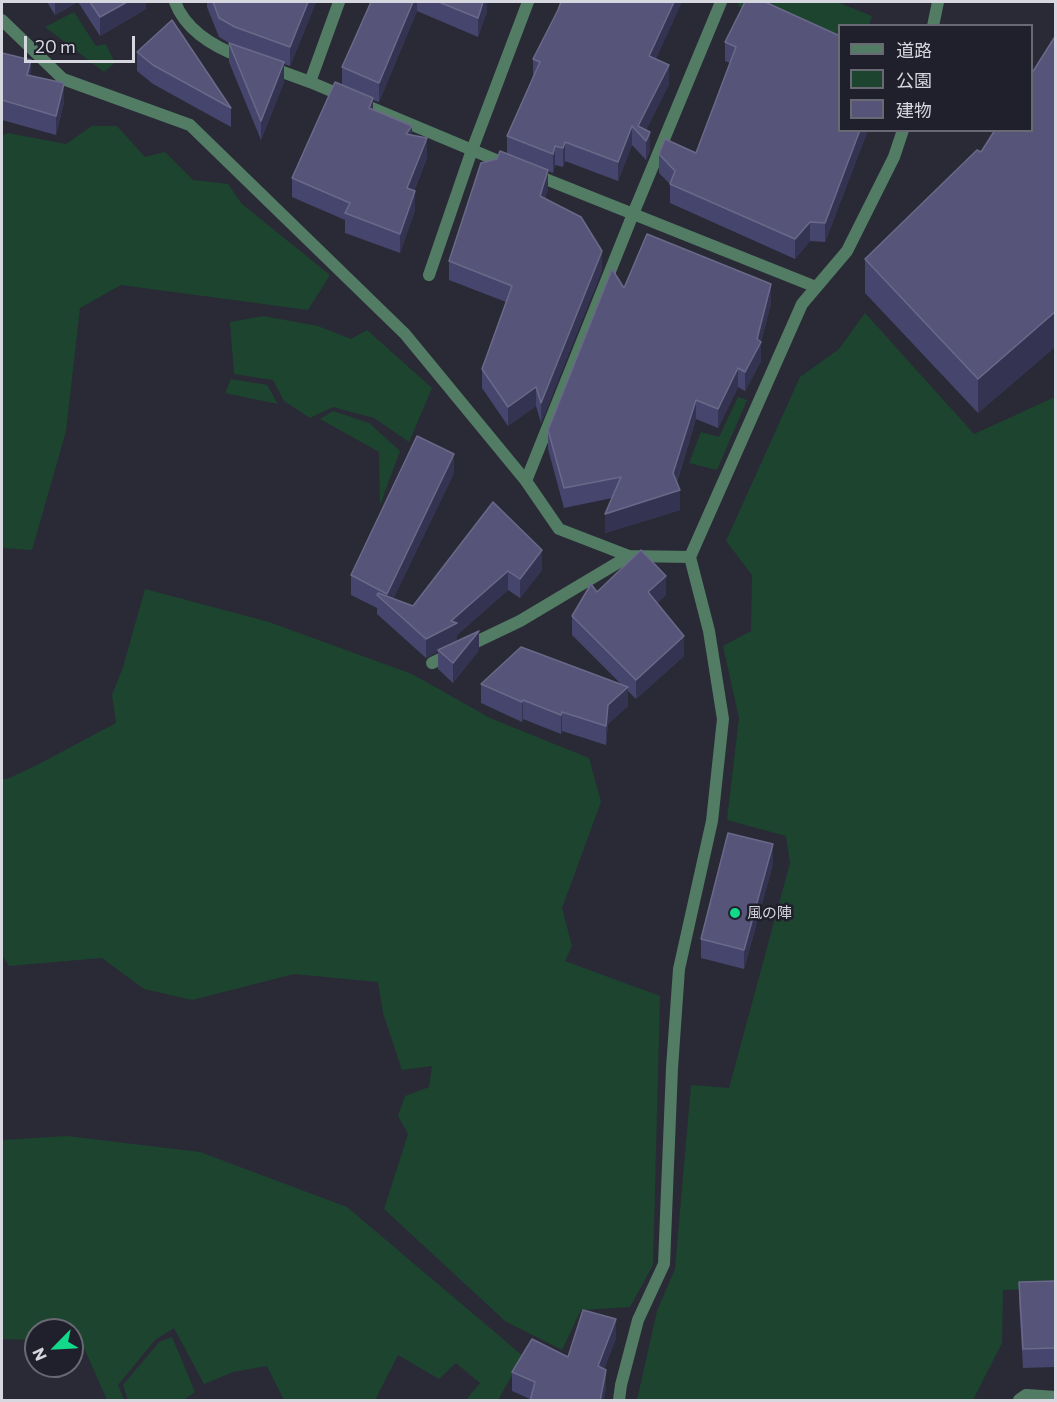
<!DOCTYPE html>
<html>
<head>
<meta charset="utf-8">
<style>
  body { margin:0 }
  #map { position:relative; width:1057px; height:1402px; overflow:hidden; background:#292a36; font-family:Commissioner,"Noto Sans JP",sans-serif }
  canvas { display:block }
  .frame { position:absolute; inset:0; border:3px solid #d7d7df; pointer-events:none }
  .legend { position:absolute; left:838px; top:24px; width:195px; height:108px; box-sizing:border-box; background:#20202c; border:2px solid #696974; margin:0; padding:8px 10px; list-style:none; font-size:18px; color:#d7d7df }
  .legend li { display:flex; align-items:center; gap:12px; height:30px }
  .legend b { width:30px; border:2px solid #696974 }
  .north { position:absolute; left:24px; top:1318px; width:60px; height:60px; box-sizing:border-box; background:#20202c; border:2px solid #696974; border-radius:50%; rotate:246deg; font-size:16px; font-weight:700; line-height:24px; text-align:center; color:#d7d7df }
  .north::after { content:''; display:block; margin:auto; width:21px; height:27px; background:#13d98a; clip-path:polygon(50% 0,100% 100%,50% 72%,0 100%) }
  .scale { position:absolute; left:24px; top:36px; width:111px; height:27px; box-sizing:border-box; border:3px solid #d7d7df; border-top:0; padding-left:8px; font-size:18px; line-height:21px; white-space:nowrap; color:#d7d7df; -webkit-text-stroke:4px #20202c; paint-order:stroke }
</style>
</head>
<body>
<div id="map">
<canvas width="1057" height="1402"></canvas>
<div class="frame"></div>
<ul class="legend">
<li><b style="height:8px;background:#537c64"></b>道路</li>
<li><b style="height:16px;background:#1d442f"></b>公園</li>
<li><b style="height:16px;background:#565579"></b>建物</li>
</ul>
<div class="north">N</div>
<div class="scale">20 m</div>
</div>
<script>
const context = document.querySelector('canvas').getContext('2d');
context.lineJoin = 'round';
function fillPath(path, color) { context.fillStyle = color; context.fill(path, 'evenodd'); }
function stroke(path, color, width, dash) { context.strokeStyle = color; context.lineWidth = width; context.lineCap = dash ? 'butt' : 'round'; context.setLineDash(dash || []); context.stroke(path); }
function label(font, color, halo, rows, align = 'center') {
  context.font = font + ' Commissioner,"Noto Sans JP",sans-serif'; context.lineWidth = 5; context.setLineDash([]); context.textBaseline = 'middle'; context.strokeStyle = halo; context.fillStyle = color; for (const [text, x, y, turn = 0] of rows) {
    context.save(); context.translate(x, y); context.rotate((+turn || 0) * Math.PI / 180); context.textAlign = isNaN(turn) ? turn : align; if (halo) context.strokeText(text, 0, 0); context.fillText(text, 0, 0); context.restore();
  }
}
fillPath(new Path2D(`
  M 739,2 L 837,2 L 872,16 L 869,25 L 840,26 L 839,42 L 738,6 Z
  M 74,12 L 96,46 L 106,44 L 115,63 L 104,72 L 45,27 Z
  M 92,126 L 117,126 L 145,157 L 165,152 L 193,180 L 228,184 L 242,204 L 330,275 L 308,310 L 121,285 L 80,308 L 66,431 L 32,550 L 2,548 L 2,136 L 8,133 L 66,144 Z
  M 865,313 L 974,434 L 1055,397 L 1055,1288 L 1003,1290 L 1002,1343 L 973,1400 L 637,1400 L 657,1311 L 675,1269 L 691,1085 L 729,1088 L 790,863 L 786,836 L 727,820 L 739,718 L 723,646 L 751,631 L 752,575 L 726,541 L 800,377 L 839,349 Z
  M 263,316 L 318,326 L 351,339 L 367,330 L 432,388 L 409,442 L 374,418 L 333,407 L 310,418 L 284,401 L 273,380 L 234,374 L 230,322 Z
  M 231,379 L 267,385 L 278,404 L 225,393 Z
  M 738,397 L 747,400 L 717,470 L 689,463 L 701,432 L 719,437 Z
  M 333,411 L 369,423 L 400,451 L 380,505 L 379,452 L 320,419 Z
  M 145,589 L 269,622 L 412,674 L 490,718 L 589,758 L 601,802 L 562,908 L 572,946 L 565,961 L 660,996 L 653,1265 L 630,1307 L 581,1310 L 562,1350 L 505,1321 L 384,1209 L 408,1134 L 398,1116 L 405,1096 L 429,1087 L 432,1066 L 402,1070 L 383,1013 L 378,982 L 294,974 L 192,1000 L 144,989 L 102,958 L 9,966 L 2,955 L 2,779 L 7,779 L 39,764 L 116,723 L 112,695 L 123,667 Z
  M 67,1136 L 200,1152 L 347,1207 L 523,1356 L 498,1400 L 466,1400 L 480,1383 L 456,1363 L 439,1379 L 398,1355 L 375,1400 L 284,1400 L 267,1366 L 233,1372 L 204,1384 L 174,1328 L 155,1340 L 118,1385 L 124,1400 L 107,1400 L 81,1341 L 72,1340 L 72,1330 L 36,1330 L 36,1340 L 2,1339 L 2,1140 Z
  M 172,1337 L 195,1392 L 184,1400 L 128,1400 L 123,1385 L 159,1342 Z`), '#1d442f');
stroke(new Path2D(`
  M 432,663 L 520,621 L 629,556`), '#537c64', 12);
stroke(new Path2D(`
  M 175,2 C 186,31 216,48 244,58
  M 2,20 L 63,79 L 190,125 L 405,334 L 526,481 L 559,529 L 629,556 L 690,557 L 709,631 L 723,719 L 712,821 L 679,969 L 672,1068 L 664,1264 L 638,1320 L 621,1385 L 619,1400
  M 933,26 L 938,2
  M 269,67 L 310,82 L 508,165
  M 310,82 L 339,2
  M 533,174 L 816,287
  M 429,275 L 472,150 L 528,2
  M 526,481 L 633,214 L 721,2
  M 690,557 L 802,304 L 847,251 L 894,157 L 903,130
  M 1019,1400 L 1026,1395 L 1056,1397`), '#537c64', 12);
fillPath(new Path2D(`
  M 47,2 L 146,2 L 146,9 L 100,36 L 78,2 L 55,15 Z
  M 207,2 L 316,2 L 290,66 L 284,64 L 284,82 L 261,140 L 229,62 L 229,43 L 219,37 L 207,7 Z
  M 371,2 L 487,2 L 487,11 L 478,37 L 417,11 L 379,102 L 373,100 L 373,110 L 412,135 L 427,158 L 414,191 L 415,210 L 400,253 L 345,233 L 345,220 L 292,197 L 292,178 L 342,85 L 342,67 Z
  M 745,2 L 840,130 L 868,130 L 825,242 L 810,241 L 795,259 L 670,203 L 670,184 L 659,173 L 659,154 L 696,153 L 730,63 L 725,61 L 725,42 Z
  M 1056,35 L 1056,346 L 978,413 L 865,293 L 865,259 L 981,152 Z
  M 137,52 L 231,108 L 231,127 L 153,84 L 137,71 Z
  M 2,53 L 64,102 L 56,135 L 2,120 Z
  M 533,59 L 656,59 L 669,84 L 646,130 L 650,151 L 646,160 L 632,145 L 618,181 L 565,161 L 563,167 L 555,165 L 553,173 L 548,171 L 548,189 L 545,198 L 602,270 L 541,423 L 536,406 L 508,426 L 482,388 L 482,369 L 506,302 L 449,280 L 449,261 L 497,159 L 507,154 L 507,136 L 533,77 Z
  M 624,288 L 771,303 L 761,342 L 761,361 L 745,391 L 738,387 L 718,428 L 696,419 L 677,482 L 680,510 L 605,533 L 612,498 L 564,508 L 548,449 L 548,430 Z
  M 454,473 L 393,599 L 413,606 L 493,502 L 542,570 L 520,598 L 508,590 L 457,635 L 457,641 L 479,650 L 453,683 L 438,669 L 438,651 L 426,658 L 377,614 L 377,608 L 351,595 L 351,575 Z
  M 597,592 L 666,595 L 657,603 L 684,656 L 636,699 L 628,691 L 628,706 L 608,724 L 606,745 L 562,731 L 561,734 L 523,719 L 522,722 L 481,703 L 481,684 L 622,685 L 572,635 L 572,616 Z
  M 773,864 L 744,969 L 701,958 L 701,939 Z
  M 1056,1281 L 1056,1367 L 1023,1368 L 1019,1301 L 1019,1282 Z
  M 616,1338 L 604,1369 L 606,1389 L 530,1399 L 512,1391 L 512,1372 L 568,1357 Z`), '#46456d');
fillPath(new Path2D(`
  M 55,2 L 78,2 L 55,15 Z
  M 127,2 L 146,2 L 146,9 L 100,36 L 100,17 Z
  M 308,2 L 316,2 L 290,66 L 290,47 Z
  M 413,2 L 417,2 L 417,11 L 379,102 L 379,83 Z
  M 483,2 L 487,2 L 487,11 L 478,37 L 478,18 Z
  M 674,2 L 682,2 L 649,75 L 649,56 Z
  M 31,60 L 31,79 L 27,75 Z
  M 284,62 L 284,82 L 261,140 L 261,121 Z
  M 669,65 L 669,84 L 643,137 L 638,126 Z
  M 64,83 L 64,102 L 56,135 L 56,116 Z
  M 373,98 L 373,117 L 369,108 Z
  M 412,126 L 412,146 L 406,134 Z
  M 632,126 L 632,145 L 618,181 L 618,162 Z
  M 860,130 L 868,130 L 825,242 L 825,223 Z
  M 650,132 L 650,151 L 646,160 L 646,141 Z
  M 427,138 L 427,158 L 407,207 L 407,188 Z
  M 565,142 L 565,161 L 563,167 L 563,148 Z
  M 555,146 L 555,165 L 553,173 L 553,154 Z
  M 548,170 L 548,189 L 540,215 L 540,196 Z
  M 415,191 L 415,210 L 400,253 L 400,234 Z
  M 810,222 L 810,241 L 795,259 L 795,239 Z
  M 602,251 L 602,270 L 541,423 L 541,403 Z
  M 771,284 L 771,303 L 761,342 L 761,361 L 745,391 L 745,372 L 757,339 Z
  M 1056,311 L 1056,346 L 978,413 L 978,379 Z
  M 738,368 L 738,387 L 718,428 L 718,409 Z
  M 536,387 L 536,406 L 508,426 L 508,407 Z
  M 696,400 L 696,419 L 673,493 L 680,490 L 680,510 L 605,533 L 605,514 L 673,473 Z
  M 454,454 L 454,473 L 390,606 L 387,604 L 387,594 Z
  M 542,550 L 542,570 L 520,598 L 520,579 Z
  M 508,571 L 508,590 L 457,635 L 457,642 L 438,650 L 438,651 L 426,658 L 426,639 L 451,621 Z
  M 666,576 L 666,595 L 648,611 L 648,592 Z
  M 479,631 L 479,650 L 453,683 L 453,663 Z
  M 684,636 L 684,656 L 636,699 L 636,680 Z
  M 628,687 L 628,706 L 608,724 L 606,745 L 606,726 L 608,705 Z
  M 523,700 L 523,719 L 522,722 L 522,702 Z
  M 562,712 L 562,731 L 561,734 L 561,715 Z
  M 773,844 L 773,864 L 744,969 L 744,950 Z
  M 616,1319 L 616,1338 L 598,1386 L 598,1366 Z
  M 606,1370 L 606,1389 L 604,1401 L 600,1401 Z`), '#343452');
const building = new Path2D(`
  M 90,2 L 127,2 L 100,17 Z
  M 213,2 L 308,2 L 290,47 L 235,27 L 219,18 Z
  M 371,2 L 413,2 L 379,83 L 342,67 Z
  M 439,2 L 483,2 L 478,18 Z
  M 561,2 L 674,2 L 649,56 L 669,65 L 638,126 L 650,132 L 646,141 L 632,126 L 618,162 L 565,142 L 563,148 L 555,146 L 553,154 L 507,136 L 540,62 L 533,59 L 558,10 Z
  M 745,2 L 765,2 L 840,36 L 840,130 L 860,130 L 825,223 L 810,222 L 795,239 L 670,184 L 675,171 L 659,154 L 665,139 L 696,153 L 736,47 L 725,42 Z
  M 172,20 L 231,108 L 153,65 L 137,52 Z
  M 1056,35 L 1056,311 L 978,379 L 865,259 L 977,150 L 981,152 L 995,130 L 1032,130 L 1032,73 Z
  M 229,43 L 284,62 L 261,121 Z
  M 2,53 L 31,60 L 27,75 L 64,83 L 56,116 L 2,100 Z
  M 335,82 L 373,98 L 369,108 L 412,126 L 406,134 L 427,138 L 407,188 L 415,191 L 400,234 L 345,213 L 350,203 L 292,178 Z
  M 500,151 L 548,170 L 540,196 L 581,217 L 602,251 L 541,403 L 536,387 L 508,407 L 482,369 L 512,286 L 449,261 L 481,163 L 497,159 Z
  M 647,234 L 771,284 L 757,339 L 761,342 L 745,372 L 738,368 L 718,409 L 696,400 L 673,473 L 680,490 L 605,514 L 621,477 L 564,488 L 548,430 L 612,269 L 624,288 Z
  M 417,436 L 454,454 L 387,594 L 351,575 Z
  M 493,502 L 542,550 L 520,579 L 508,571 L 451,621 L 457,623 L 426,639 L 377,595 L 378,593 L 413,606 Z
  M 641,550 L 666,576 L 648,592 L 684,636 L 636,680 L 572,616 L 591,584 L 597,592 Z
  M 479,631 L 453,663 L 438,650 Z
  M 521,647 L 628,687 L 608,705 L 606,726 L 562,712 L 561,715 L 523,700 L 522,702 L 481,684 Z
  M 728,833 L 773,844 L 744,950 L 701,939 Z
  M 1056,1281 L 1056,1348 L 1023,1349 L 1019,1282 Z
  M 583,1310 L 616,1319 L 598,1366 L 606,1370 L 600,1401 L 530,1401 L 535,1382 L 512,1372 L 532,1339 L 568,1357 Z`);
fillPath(building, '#565579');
stroke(building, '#6a6989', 1.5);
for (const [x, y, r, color] of [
  [735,913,6,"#13d98a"]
]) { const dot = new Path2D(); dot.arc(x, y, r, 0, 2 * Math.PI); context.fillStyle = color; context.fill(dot); stroke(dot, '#20202c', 2); }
label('15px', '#d7d7df', '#20202c', [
  ["風の陣",747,913]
], 'left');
</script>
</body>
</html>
